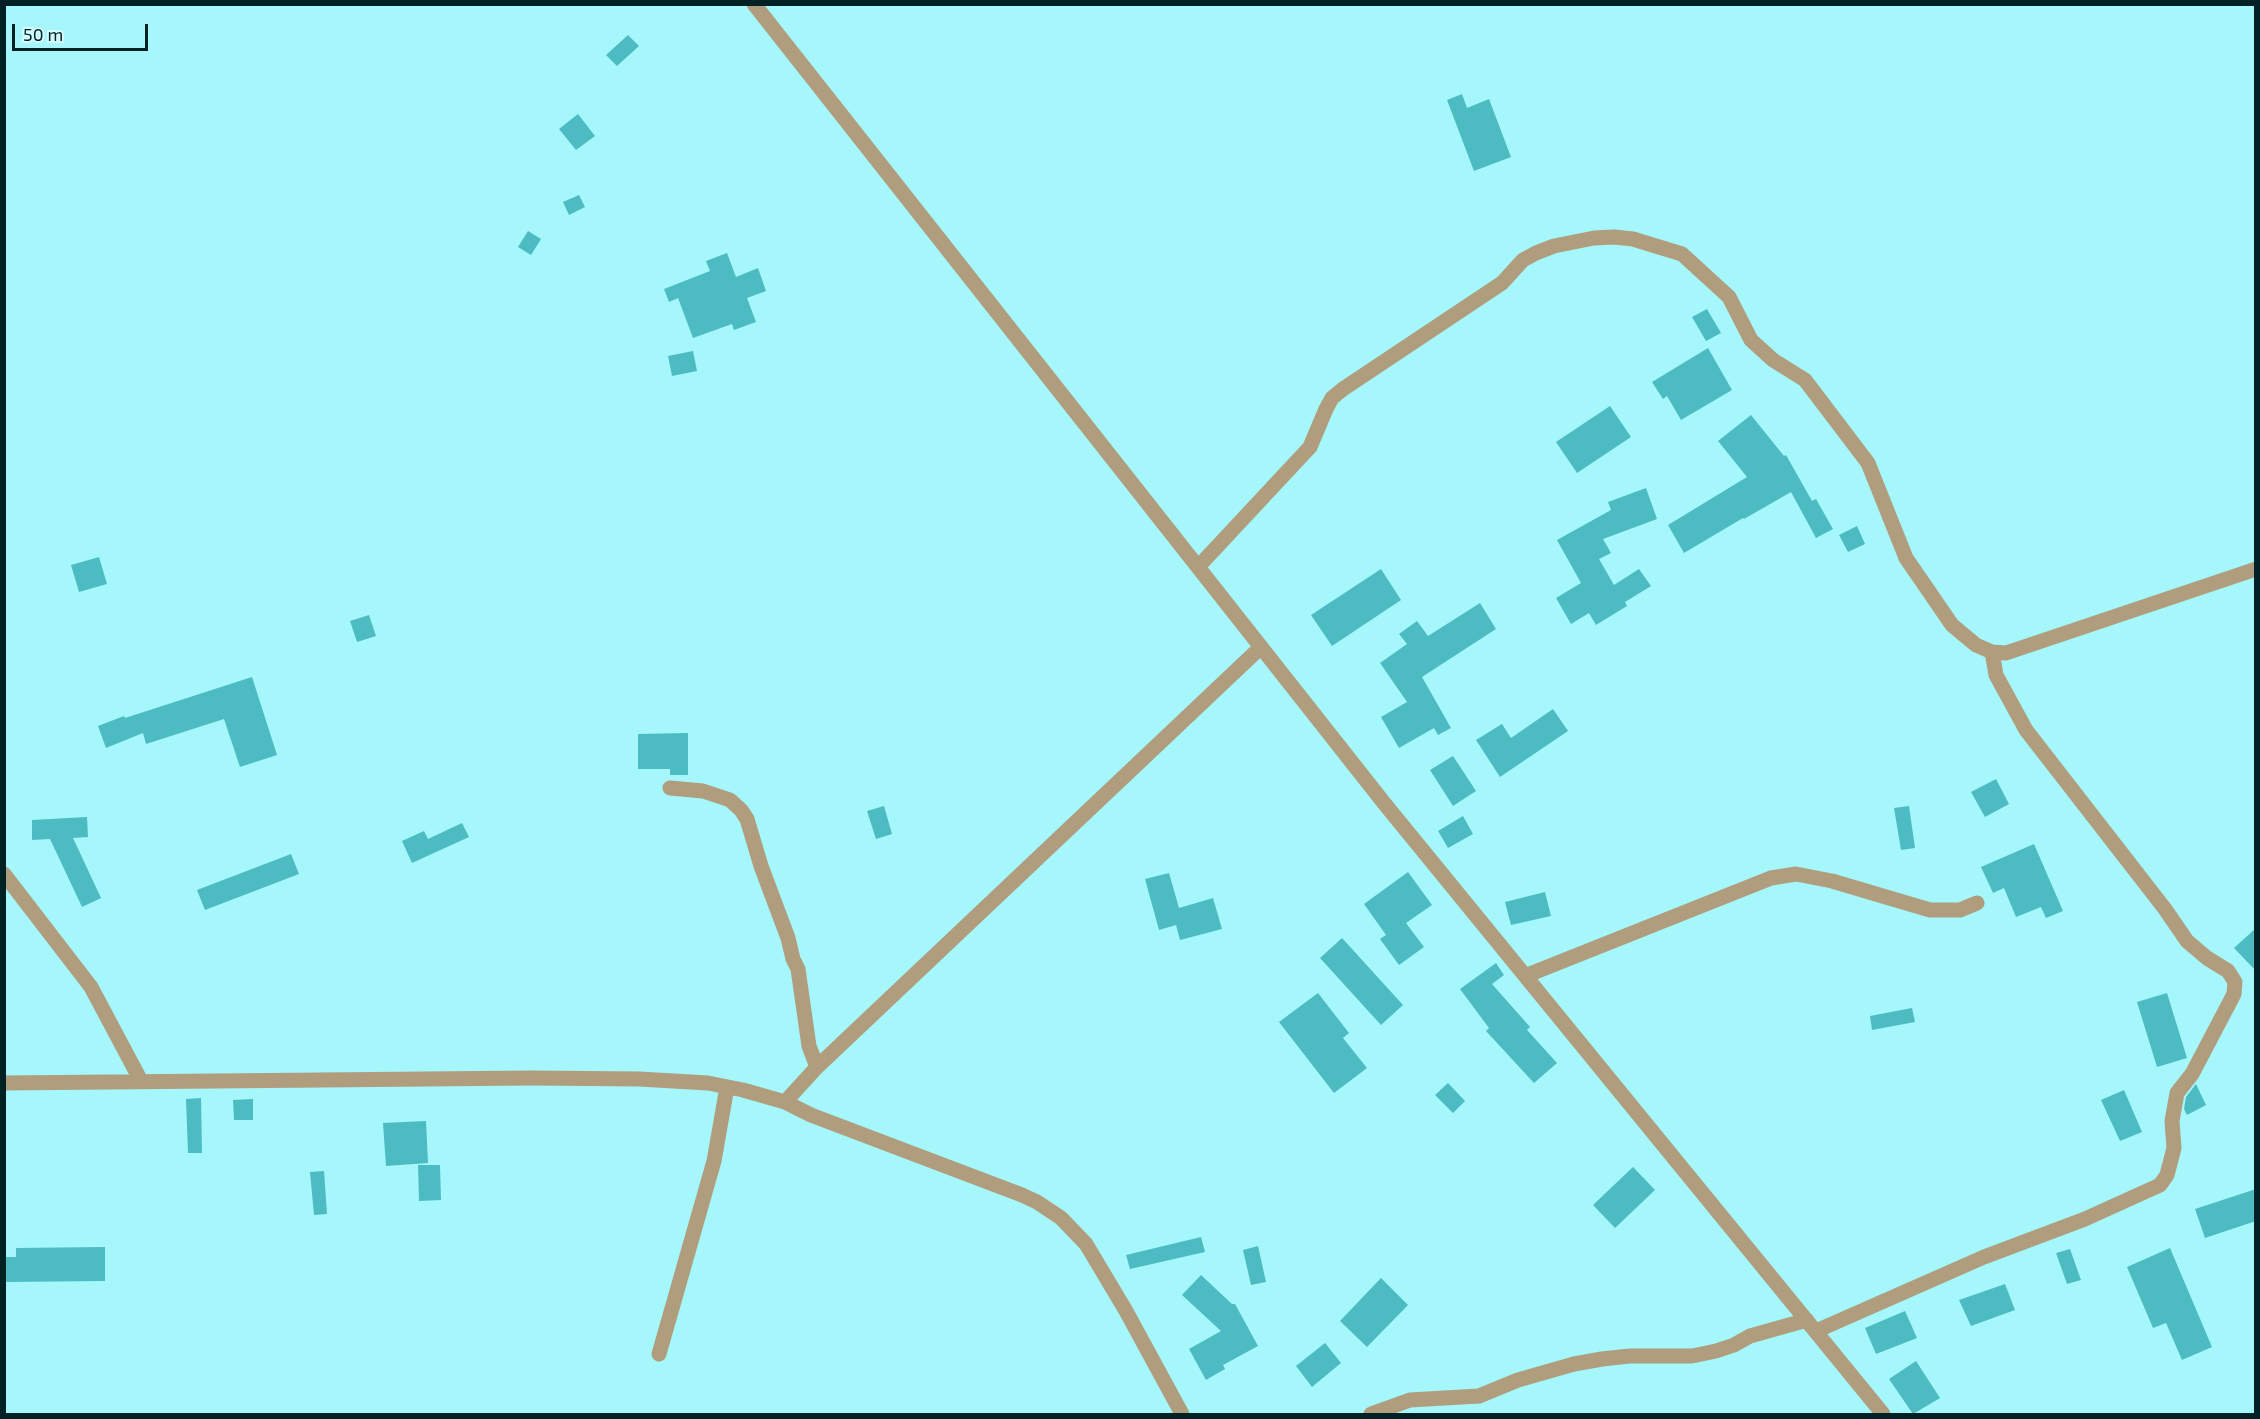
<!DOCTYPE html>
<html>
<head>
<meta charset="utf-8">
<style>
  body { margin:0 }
  #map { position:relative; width:2260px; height:1419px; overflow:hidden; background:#a5f7fc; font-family:"Exo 2",sans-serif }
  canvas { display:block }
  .frame { position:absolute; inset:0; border:6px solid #002224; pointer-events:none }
  .scale { position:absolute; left:12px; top:24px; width:136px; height:27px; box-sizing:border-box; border:3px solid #002224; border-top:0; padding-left:8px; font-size:18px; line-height:21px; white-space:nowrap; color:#002224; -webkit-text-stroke:4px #d5fcfe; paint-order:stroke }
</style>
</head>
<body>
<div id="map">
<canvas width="2260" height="1419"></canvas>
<div class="frame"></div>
<div class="scale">50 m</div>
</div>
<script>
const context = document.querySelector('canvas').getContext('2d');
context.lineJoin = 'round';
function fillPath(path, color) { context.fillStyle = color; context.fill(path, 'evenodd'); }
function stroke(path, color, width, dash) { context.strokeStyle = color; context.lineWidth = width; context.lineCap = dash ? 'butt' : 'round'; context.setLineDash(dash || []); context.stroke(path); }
fillPath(new Path2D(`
  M 628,35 L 639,46 L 617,66 L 606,55 Z
  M 1462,94 L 1467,108 L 1489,99 L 1511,157 L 1474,171 L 1447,100 Z
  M 578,114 L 595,136 L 576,150 L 559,129 Z
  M 579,195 L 585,207 L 569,215 L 563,202 Z
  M 528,231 L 541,239 L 531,255 L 518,247 Z
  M 727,253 L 736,277 L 758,268 L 766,291 L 747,298 L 756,322 L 734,330 L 732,324 L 693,338 L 678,298 L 669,302 L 664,289 L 710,271 L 706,261 Z
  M 1707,309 L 1721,333 L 1706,341 L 1692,317 Z
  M 1708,348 L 1732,390 L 1681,420 L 1667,396 L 1663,399 L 1652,382 Z
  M 693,351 L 697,371 L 672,376 L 668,356 Z
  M 1610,406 L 1631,437 L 1577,473 L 1556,442 Z
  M 1751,415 L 1784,456 L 1786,455 L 1812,501 L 1816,499 L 1833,529 L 1816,538 L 1791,492 L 1744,519 L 1743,518 L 1684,553 L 1668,525 L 1747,477 L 1718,441 Z
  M 1646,488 L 1657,519 L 1603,539 L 1611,553 L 1599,559 L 1614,585 L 1639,569 L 1651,586 L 1625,602 L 1627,606 L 1596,625 L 1589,613 L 1571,624 L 1556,598 L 1581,583 L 1557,540 L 1611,510 L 1608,502 Z
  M 1857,526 L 1865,544 L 1848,552 L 1839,535 Z
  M 99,557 L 107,584 L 79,592 L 71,565 Z
  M 1381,569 L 1401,600 L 1332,646 L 1311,615 Z
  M 1480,603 L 1496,629 L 1422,677 L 1451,728 L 1438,735 L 1434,728 L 1399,748 L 1381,717 L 1407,702 L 1380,663 L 1407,644 L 1399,634 L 1417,621 L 1428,636 Z
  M 369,615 L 376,636 L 357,642 L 350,621 Z
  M 252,677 L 277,755 L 240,767 L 224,719 L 146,744 L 143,733 L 106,748 L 98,726 L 124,716 L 125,718 Z
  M 1553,709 L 1568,731 L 1500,777 L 1476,740 L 1502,724 L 1511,738 Z
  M 688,733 L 688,775 L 670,775 L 670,769 L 638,769 L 638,734 Z
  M 1453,756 L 1476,791 L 1453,806 L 1430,770 Z
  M 1996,779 L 2009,804 L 1985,817 L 1971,792 Z
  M 884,806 L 892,834 L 876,839 L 867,811 Z
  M 1909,806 L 1915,848 L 1901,850 L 1894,808 Z
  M 1463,816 L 1473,834 L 1448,848 L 1438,831 Z
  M 87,817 L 88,837 L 73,838 L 101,898 L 82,907 L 50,839 L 32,840 L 32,820 Z
  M 462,823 L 469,837 L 412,863 L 402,841 L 424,831 L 428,839 Z
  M 2034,844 L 2063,911 L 2046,918 L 2041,907 L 2016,917 L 2004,888 L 1993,893 L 1981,867 Z
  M 291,854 L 299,874 L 205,910 L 197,890 Z
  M 1408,872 L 1432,905 L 1406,923 L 1424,947 L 1399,965 L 1380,939 L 1386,935 L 1364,904 Z
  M 1169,873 L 1179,908 L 1213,898 L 1222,929 L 1180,940 L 1176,925 L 1159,930 L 1145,879 Z
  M 1545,892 L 1551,916 L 1511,925 L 1505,902 Z
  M 2256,928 L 2256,971 L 2234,948 Z
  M 1342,938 L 1403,1005 L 1381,1025 L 1320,958 Z
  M 1496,963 L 1504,975 L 1492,984 L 1530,1027 L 1527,1030 L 1557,1063 L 1534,1083 L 1486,1031 L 1489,1028 L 1460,989 Z
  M 1318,993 L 1349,1033 L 1343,1038 L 1367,1068 L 1334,1093 L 1279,1022 Z
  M 2167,993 L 2187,1058 L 2157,1067 L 2137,1002 Z
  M 1912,1008 L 1915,1022 L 1872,1030 L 1870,1016 Z
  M 1448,1083 L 1465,1101 L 1453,1113 L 1435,1095 Z
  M 2196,1084 L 2206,1105 L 2187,1115 L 2184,1109 L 2186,1097 Z
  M 2124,1090 L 2142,1132 L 2120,1141 L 2101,1100 Z
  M 201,1098 L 202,1153 L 188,1153 L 186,1099 Z
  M 253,1099 L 253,1120 L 234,1120 L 233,1100 Z
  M 426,1121 L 428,1163 L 386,1166 L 383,1123 Z
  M 418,1165 L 440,1165 L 441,1200 L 419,1201 Z
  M 1633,1167 L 1655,1190 L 1615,1228 L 1593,1205 Z
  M 324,1171 L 327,1214 L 314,1215 L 310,1172 Z
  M 2256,1189 L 2256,1221 L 2205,1238 L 2195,1209 Z
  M 1201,1237 L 1205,1252 L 1130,1269 L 1126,1255 Z
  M 1258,1246 L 1266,1282 L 1251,1285 L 1243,1250 Z
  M 105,1247 L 105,1281 L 4,1282 L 4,1257 L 16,1257 L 16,1248 Z
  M 2170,1248 L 2212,1347 L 2182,1360 L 2166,1323 L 2153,1328 L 2127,1267 Z
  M 2070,1249 L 2081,1280 L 2067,1284 L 2056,1253 Z
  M 1201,1275 L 1232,1304 L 1235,1304 L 1258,1346 L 1223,1365 L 1225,1369 L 1206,1380 L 1189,1349 L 1221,1331 L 1182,1295 Z
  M 1381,1278 L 1408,1305 L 1367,1347 L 1340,1321 Z
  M 2005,1284 L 2015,1310 L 1971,1326 L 1959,1300 Z
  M 1905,1311 L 1917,1338 L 1876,1354 L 1865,1328 Z
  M 1325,1343 L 1341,1363 L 1312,1387 L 1296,1366 Z
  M 1916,1361 L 1940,1398 L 1913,1414 L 1889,1379 Z`), '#4dbbc2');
stroke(new Path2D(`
  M 754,4 L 1384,803 L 1883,1414
  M 1198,567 L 1310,447 L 1326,409 L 1332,398 L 1343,389 L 1502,283 L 1523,260 L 1536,253 L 1554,246 L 1594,238 L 1614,237 L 1633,239 L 1682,254 L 1729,297 L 1751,340 L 1773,360 L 1805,380 L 1868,463 L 1906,558 L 1952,625 L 1976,645 L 1992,652 L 2006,653 L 2256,569
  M 670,788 L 703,791 L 730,800 L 741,810 L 747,819 L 761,866 L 788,938 L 793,959 L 798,969 L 809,1046 L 817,1067
  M 4,874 L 91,987 L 141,1081
  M 1525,976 L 1771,878 L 1796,874 L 1832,881 L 1930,910 L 1960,910 L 1977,903
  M 4,1083 L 532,1078 L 639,1079 L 708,1083 L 743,1090 L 785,1102 L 811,1115 L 1022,1195 L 1037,1202 L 1061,1218 L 1086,1244 L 1126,1311 L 1182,1414
  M 785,1102 L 817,1067 L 1261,647
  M 1816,1331 L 1984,1257 L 2085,1219 L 2160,1185 L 2167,1175 L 2174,1148 L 2172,1121 L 2177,1093 L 2192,1074 L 2234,994 L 2235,982 L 2228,971 L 2207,958 L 2187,941 L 2165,909 L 2026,730 L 1996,675 L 1992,652
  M 659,1354 L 714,1161 L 727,1087
  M 1371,1414 L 1410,1400 L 1479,1396 L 1518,1380 L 1574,1364 L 1602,1359 L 1630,1356 L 1692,1356 L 1716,1351 L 1734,1345 L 1750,1336 L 1807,1320`), '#b09d7d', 15);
</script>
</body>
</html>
